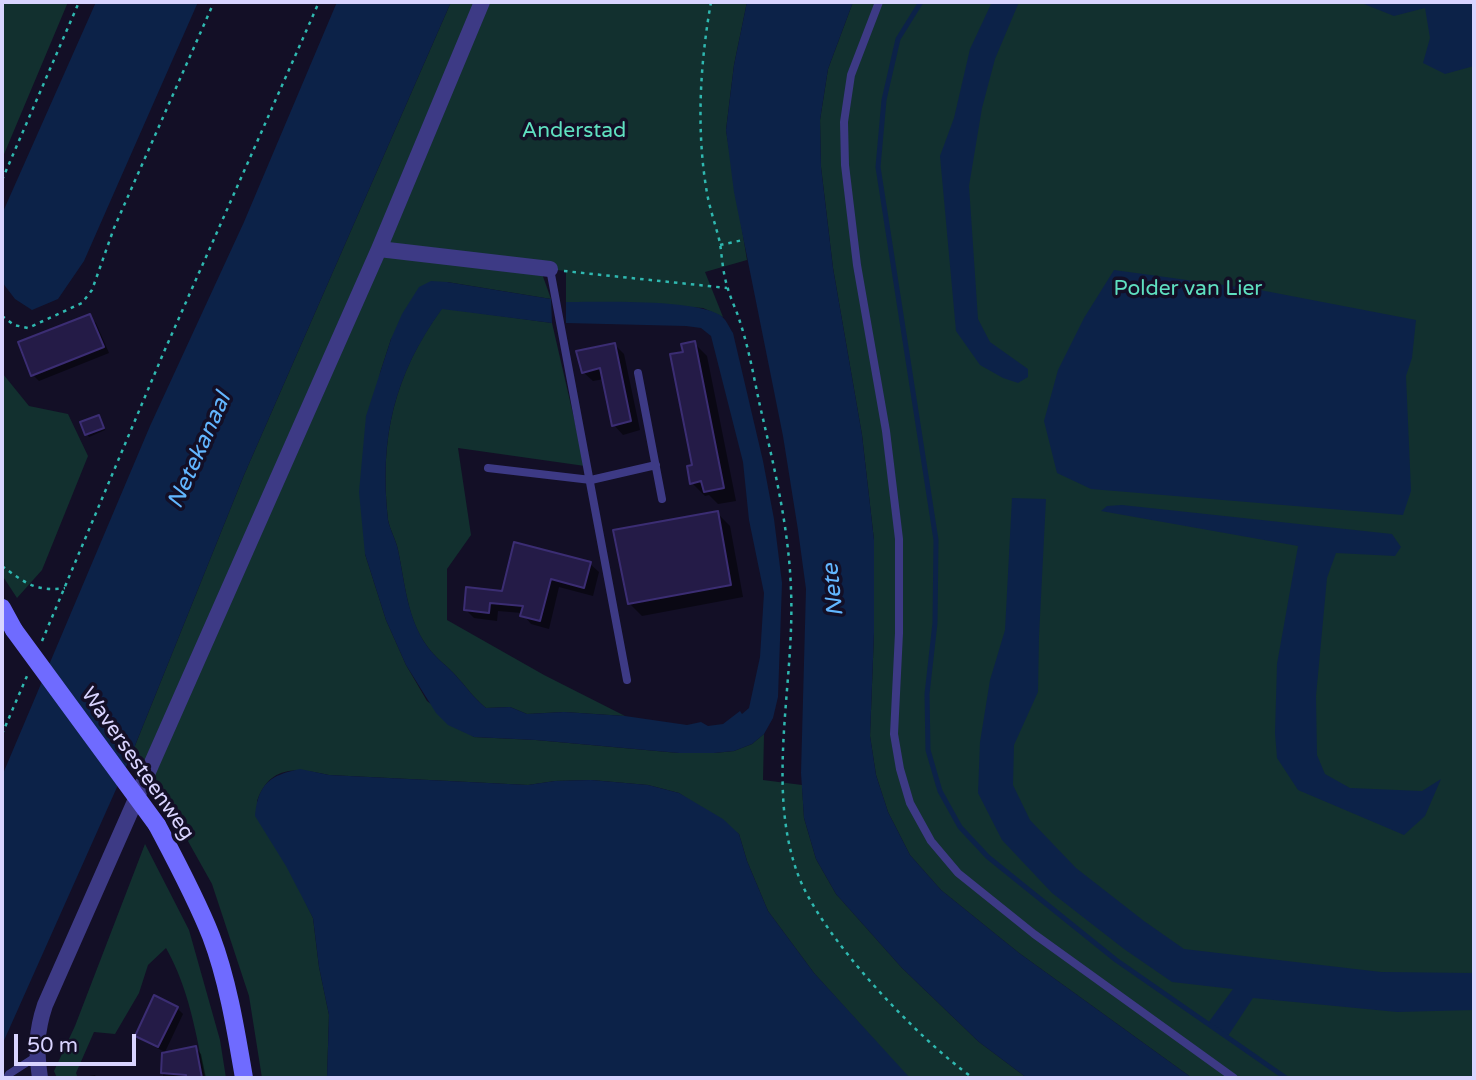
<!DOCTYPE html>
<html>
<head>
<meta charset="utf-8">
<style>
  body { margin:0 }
  #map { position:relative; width:1476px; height:1080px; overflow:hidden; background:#130f26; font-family:"Varela Round",sans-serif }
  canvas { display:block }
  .frame { position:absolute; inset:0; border:4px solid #d9d4ff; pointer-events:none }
  .scale { position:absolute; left:14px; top:1034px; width:122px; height:32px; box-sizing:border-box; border:4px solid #d9d4ff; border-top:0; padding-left:9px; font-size:21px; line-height:24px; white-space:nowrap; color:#d9d4ff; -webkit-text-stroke:5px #130f26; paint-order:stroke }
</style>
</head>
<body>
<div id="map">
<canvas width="1476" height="1080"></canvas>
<div class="frame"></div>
<div class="scale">50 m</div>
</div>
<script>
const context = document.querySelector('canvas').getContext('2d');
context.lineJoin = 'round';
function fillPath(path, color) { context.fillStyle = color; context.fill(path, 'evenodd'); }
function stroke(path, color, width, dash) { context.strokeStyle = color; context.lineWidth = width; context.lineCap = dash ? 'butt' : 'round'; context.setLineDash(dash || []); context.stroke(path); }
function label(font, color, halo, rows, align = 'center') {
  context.font = font + ' "Varela Round",sans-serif'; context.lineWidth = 7; context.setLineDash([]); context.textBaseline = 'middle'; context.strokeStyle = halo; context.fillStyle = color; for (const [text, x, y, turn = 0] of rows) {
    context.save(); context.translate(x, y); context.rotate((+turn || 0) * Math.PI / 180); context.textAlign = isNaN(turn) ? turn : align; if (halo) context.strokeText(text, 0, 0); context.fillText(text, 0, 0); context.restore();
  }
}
fillPath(new Path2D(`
  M 2,2 L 68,2 L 2,159 Z
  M 451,2 L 747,2 L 734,65 L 726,130 L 747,260 L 705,272 L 723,317 L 703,308 L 636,303 L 566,302 L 566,271 L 540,268 L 551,299 L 447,282 L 391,339 L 380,373 L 365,554 L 386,620 L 406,665 L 427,701 L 474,737 L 536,740 L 679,753 L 714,753 L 734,751 L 752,744 L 764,734 L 763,780 L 802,785 L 804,818 L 816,859 L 836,894 L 902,968 L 979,1042 L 1027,1078 L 910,1078 L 905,1074 L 814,973 L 768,911 L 747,861 L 739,834 L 679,793 L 648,785 L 591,780 L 555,781 L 528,785 L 329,775 C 297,768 270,764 257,801 L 313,918 L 319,967 L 329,1015 L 327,1078 L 262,1078 L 249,996 L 212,884 L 170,809 L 130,758 L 244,475 Z
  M 853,2 L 1474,2 L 1474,1078 L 1192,1078 L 1019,953 L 941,890 L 910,855 L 888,812 L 876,775 L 870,736 L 874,633 L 874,540 L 862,435 L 833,268 L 821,167 L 820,120 L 828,69 Z
  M 442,308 L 552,323 L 585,466 L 458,448 L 471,535 L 447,569 L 447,620 L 544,675 L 625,716 L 564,712 L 527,714 L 510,707 L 486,708 C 474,698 467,688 457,677 C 448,666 435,658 427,646 C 407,619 405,583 398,550 C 396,540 390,530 388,520 C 379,438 394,375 442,308 Z
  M 3,374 L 29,406 L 68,414 L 88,456 L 42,570 L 17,598 L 2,575 Z
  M 145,844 L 189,930 L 220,1040 L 226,1078 L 205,1078 C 196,1033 189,989 166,948 L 148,965 L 139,993 L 115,1034 L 94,1032 L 76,1073 L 78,1078 L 57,1078 L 54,1071 L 75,1026 Z`), '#12302f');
fillPath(new Path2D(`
  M 96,2 L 198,2 L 84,261 L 58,299 L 32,310 L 15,299 L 2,282 L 2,214 Z
  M 337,2 L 451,2 L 244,475 L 130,758 L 2,1045 L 2,776 L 150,426 L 244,222 Z
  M 747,2 L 853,2 L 828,69 L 820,120 L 821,167 L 833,268 L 862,435 L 874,540 L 874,633 L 870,736 L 876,775 L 888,812 L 910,855 L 941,890 L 1019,953 L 1192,1078 L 1027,1078 L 979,1042 L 902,968 L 836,894 L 816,859 L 804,818 L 801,773 L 806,589 L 798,530 L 783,436 L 734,192 L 726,130 L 734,65 Z
  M 992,2 L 1019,2 L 995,59 L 982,108 L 969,186 L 978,319 L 990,342 L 1028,369 L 1028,377 L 1018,383 L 1003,378 L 980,365 L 956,331 L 940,156 L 954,118 L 970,49 Z
  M 1363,2 L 1474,2 L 1474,66 L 1445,74 L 1423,63 L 1430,38 L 1425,8 L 1394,16 L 1364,4 Z
  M 1114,270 L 1260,290 L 1416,320 L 1412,358 L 1406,376 L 1411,491 L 1403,515 L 1091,489 L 1057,473 L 1044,421 L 1058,370 L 1084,318 Z
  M 431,281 L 447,282 L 551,299 L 552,323 L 442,309 C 394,375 379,438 388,520 C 390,530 396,540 398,550 C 405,583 407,618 427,646 C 435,658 448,666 457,677 C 467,688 474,698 486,708 L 510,707 L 527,714 L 564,712 L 625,716 L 687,725 L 701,722 L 708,726 L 723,724 L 740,711 L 742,714 L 749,708 L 760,657 L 764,593 L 749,520 L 743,462 L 711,336 L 701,328 L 686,326 L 566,323 L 566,302 C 601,302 693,299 720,315 C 726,319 729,327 733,333 L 763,461 L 774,519 L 782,583 L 778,697 L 773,718 L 764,734 L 752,744 L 734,751 L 714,753 L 679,753 L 536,740 L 474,737 L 448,725 L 436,713 L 406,665 L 386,620 L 365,554 L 359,492 L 366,416 L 391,339 L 402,314 L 419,287 Z
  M 1012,498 L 1046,499 L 1039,636 L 1038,692 L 1014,745 L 1013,785 L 1030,820 L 1076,868 L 1144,921 L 1184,949 L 1381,972 L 1474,973 L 1474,1010 L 1397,1012 L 1253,998 L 1228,1036 L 1208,1023 L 1233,989 L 1172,982 L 1124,949 L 1052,893 L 1002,840 L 978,793 L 980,742 L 990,680 L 1005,630 Z
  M 1122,505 L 1392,534 L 1401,547 L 1395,556 L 1336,553 L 1327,578 L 1316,696 L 1317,755 L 1325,774 L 1350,788 L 1422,791 L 1441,779 L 1425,816 L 1404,835 L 1298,790 L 1277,758 L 1275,733 L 1277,664 L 1298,546 L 1101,511 L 1107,506 Z
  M 300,769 L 329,775 L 528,785 L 555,781 L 591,780 L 648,785 L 679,793 L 723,819 L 739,834 L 747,861 L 768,911 L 814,973 L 910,1078 L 327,1078 L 329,1015 L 319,967 L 313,918 L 286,866 L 255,816 C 258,784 270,775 300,769 Z`), '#0c2248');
fillPath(new Path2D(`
  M 90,317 L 96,323 L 109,353 L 39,381 L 33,375 Z
  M 694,343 L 707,356 L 736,501 L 718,504 L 709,495 L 705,496 L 692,483 L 694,466 L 685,353 Z
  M 614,344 L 624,354 L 640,430 L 623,435 L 614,425 L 604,379 L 593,381 L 583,372 Z
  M 98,417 L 105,430 L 89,437 L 87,434 Z
  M 717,513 L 730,526 L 743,597 L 642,616 L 629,603 Z
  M 590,564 L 599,572 L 593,596 L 559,587 L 549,629 L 531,624 L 522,613 L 498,611 L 497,621 L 474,618 L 466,610 L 504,592 Z
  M 177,1008 L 183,1014 L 165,1052 L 143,1041 L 137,1035 Z
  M 195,1048 L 201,1054 L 206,1078 L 165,1078 L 163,1076 L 164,1055 Z
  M 95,1075 L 97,1078 L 83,1078 L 83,1077 Z`), '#0007');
stroke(new Path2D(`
  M 921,2 L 898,39 L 884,100 L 878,167 L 936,540 L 935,623 L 927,694 L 928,750 L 940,791 L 960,827 L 988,857 L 1116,960 L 1286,1078`), '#0c2248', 5);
const building = new Path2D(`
  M 90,314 L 104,347 L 31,376 L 18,342 Z
  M 695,341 L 724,488 L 704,492 L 701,481 L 690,484 L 687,466 L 692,465 L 670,354 L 683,352 L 681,344 Z
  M 615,343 L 631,421 L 612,426 L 600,368 L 582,373 L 576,351 Z
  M 99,415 L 104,428 L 85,435 L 80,422 Z
  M 718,511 L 731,585 L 628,604 L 613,530 Z
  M 514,542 L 591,562 L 584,588 L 551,579 L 540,621 L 520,616 L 523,606 L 490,603 L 489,613 L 464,610 L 466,587 L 502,591 Z
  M 154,995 L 178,1007 L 158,1047 L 135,1036 Z
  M 196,1046 L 202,1078 L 186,1078 L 186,1075 L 161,1073 L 162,1053 Z`);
fillPath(building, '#241b47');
stroke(building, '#3b2d73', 2);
stroke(new Path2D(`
  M 711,2 C 700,64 696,130 707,193 C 710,210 716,226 720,243 C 722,258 723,274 728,289 C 731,300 737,311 740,322 C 749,349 754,378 760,406 C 774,466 789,528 791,590 C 795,681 766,785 797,872 C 819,935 918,1039 973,1078
  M 2,180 L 79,2
  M 720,245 L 743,240
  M 564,271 L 727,288
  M 2,316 L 14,325 L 28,328 L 82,303 L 92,290 L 114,228 L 214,2
  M 2,566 C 25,583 36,592 65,588
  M 42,641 L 163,354 L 319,2
  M 2,734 L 27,676`), '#2fb8b0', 2.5, [3.5, 5]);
stroke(new Path2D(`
  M 879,2 L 851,75 L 844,122 L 845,165 L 857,265 L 886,431 L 899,539 L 899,633 L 894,734 L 900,769 L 910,803 L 931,841 L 958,873 L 1034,934 L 1234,1078
  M 550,269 L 627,680
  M 638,373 L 662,499
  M 488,468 L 591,480 L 656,465
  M 7,1078 L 9,1074 L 37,1056`), '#3d3a85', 8);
stroke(new Path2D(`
  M 379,249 L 550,269
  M 40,1078 C 36,1050 36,1032 45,1005 L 379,249 L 482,2`), '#3d3a85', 16);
stroke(new Path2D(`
  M 2,608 L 14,630
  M 157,825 C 176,861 196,898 211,936 C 228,981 236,1031 244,1078`), '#6f6bff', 18);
stroke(new Path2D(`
  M 14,630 L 157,825`), '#6f6bff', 18);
label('21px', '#5fe0c0', '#130f26', [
  ["Anderstad",574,131],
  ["Polder van Lier",1188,289]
]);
label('21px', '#d9d4ff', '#130f26', [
  ["Waversesteenweg",137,764,55]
]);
label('italic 23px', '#62b6ff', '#130f26', [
  ["Netekanaal",200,451,-66],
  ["Nete",834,590,-96]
]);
</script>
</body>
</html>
